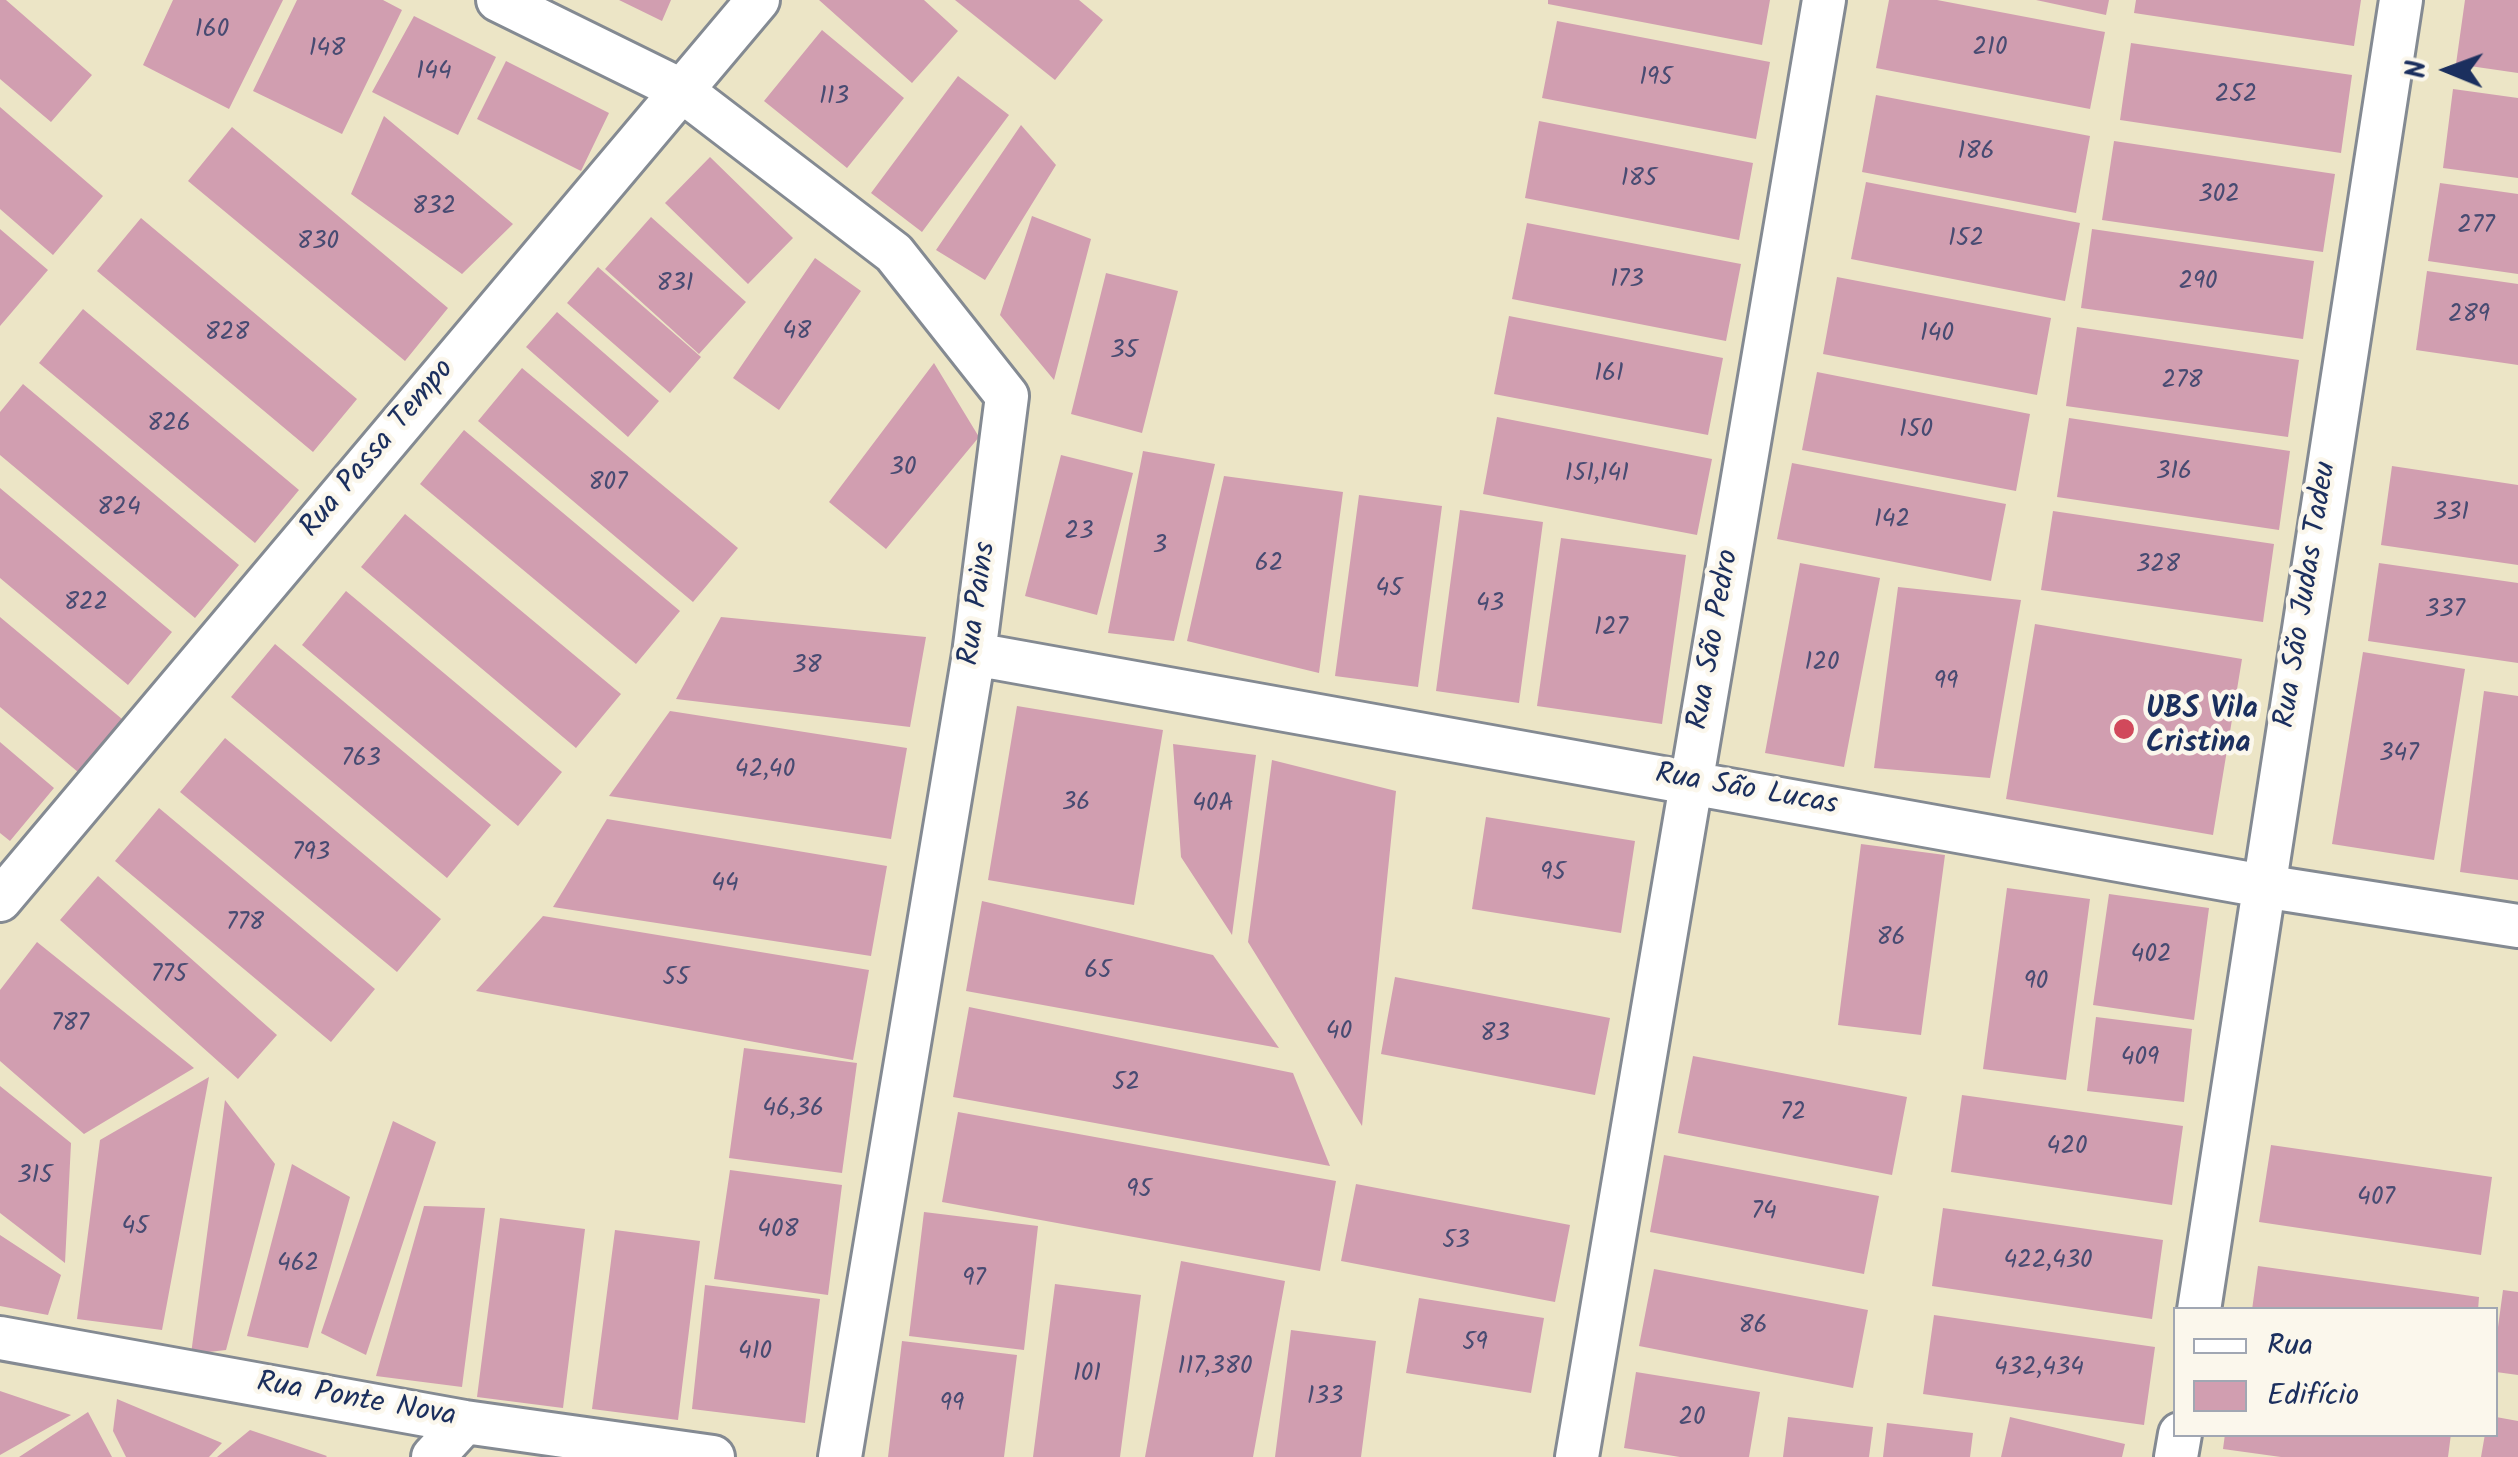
<!DOCTYPE html>
<html>
<head>
<meta charset="utf-8">
<style>
  body { margin:0 }
  #map { position:relative; width:2518px; height:1457px; overflow:hidden; background:#ece5c6; font-family:Kalam,sans-serif }
  canvas { display:block }
  .legend { position:absolute; left:2173px; top:1307px; width:325px; height:130px; box-sizing:border-box; background:#fbf7ec; border:2px solid #a1a7b3; margin:0; padding:12px 18px; list-style:none; font-size:30px; color:#1b2f5e }
  .legend li { display:flex; align-items:center; gap:20px; height:50px }
  .legend b { width:50px; border:2px solid #a1a7b3 }
  .north { position:absolute; left:2398px; top:20px; width:100px; height:100px; -webkit-text-stroke:8px #fbf7ec; paint-order:stroke; rotate:271deg; font-size:28px; font-weight:700; line-height:40px; text-align:center; color:#1b2f5e }
  .north::after { content:''; display:block; margin:auto; width:35px; height:45px; background:#1b2f5e; clip-path:polygon(50% 0,100% 100%,50% 72%,0 100%) }
</style>
</head>
<body>
<div id="map">
<canvas width="2518" height="1457"></canvas>
<ul class="legend">
<li><b style="height:12px;background:#fff"></b>Rua</li>
<li><b style="height:28px;background:#d19eb0"></b>Edifício</li>
</ul>
<div class="north">N</div>
</div>
<script>
const context = document.querySelector('canvas').getContext('2d');
context.lineJoin = 'round';
function fillPath(path, color) { context.fillStyle = color; context.fill(path, 'evenodd'); }
function stroke(path, color, width, dash) { context.strokeStyle = color; context.lineWidth = width; context.lineCap = dash ? 'butt' : 'round'; context.setLineDash(dash || []); context.stroke(path); }
function label(font, color, halo, rows, align = 'center') {
  context.font = font + ' Kalam,sans-serif'; context.lineWidth = 9; context.setLineDash([]); context.textBaseline = 'middle'; context.strokeStyle = halo; context.fillStyle = color; for (const [text, x, y, turn = 0] of rows) {
    context.save(); context.translate(x, y); context.rotate((+turn || 0) * Math.PI / 180); context.textAlign = isNaN(turn) ? turn : align; if (halo) context.strokeText(text, 0, 0); context.fillText(text, 0, 0); context.restore();
  }
}
fillPath(new Path2D(`
  M 0,0 L 6,0 L 92,75 L 51,122 L 0,79 Z
  M 173,0 L 283,0 L 229,109 L 143,65 Z
  M 297,0 L 383,0 L 402,10 L 342,134 L 253,91 Z
  M 619,0 L 671,0 L 662,21 Z
  M 819,0 L 924,0 L 958,31 L 912,83 Z
  M 955,0 L 1079,0 L 1103,20 L 1055,80 Z
  M 1548,0 L 1770,0 L 1762,45 L 1548,4 Z
  M 1889,0 L 1937,0 L 2105,32 L 2090,109 L 1876,68 Z
  M 2036,0 L 2109,0 L 2106,15 Z
  M 2136,0 L 2361,0 L 2354,46 L 2134,13 Z
  M 2465,0 L 2518,0 L 2518,73 L 2456,64 Z
  M 414,16 L 496,57 L 458,135 L 372,92 Z
  M 1557,21 L 1770,62 L 1756,139 L 1542,98 Z
  M 822,30 L 904,98 L 847,168 L 764,101 Z
  M 2131,43 L 2352,75 L 2341,153 L 2120,120 Z
  M 506,61 L 609,113 L 581,171 L 477,119 Z
  M 958,76 L 1009,115 L 922,232 L 871,193 Z
  M 2453,89 L 2518,98 L 2518,178 L 2443,168 Z
  M 1876,95 L 2090,136 L 2076,213 L 1862,172 Z
  M 0,107 L 103,196 L 53,255 L 0,209 Z
  M 384,116 L 513,224 L 462,274 L 351,194 Z
  M 1539,121 L 1753,163 L 1739,240 L 1525,198 Z
  M 1021,125 L 1056,165 L 985,280 L 936,250 Z
  M 232,127 L 448,308 L 405,361 L 188,181 Z
  M 2114,141 L 2335,174 L 2323,252 L 2102,220 Z
  M 710,157 L 793,238 L 748,284 L 665,203 Z
  M 1866,182 L 2080,223 L 2065,301 L 1851,259 Z
  M 2440,183 L 2518,194 L 2518,274 L 2428,261 Z
  M 1032,216 L 1091,239 L 1054,380 L 1000,315 Z
  M 651,217 L 746,302 L 699,354 L 605,269 Z
  M 141,218 L 357,399 L 313,452 L 97,271 Z
  M 1527,223 L 1741,264 L 1726,341 L 1512,299 Z
  M 0,229 L 48,270 L 0,326 Z
  M 2092,229 L 2314,261 L 2303,339 L 2081,308 Z
  M 815,258 L 861,291 L 779,410 L 733,378 Z
  M 598,267 L 701,357 L 670,393 L 567,303 Z
  M 2427,271 L 2518,284 L 2518,365 L 2416,350 Z
  M 1106,273 L 1178,291 L 1142,433 L 1071,414 Z
  M 1837,277 L 2051,318 L 2037,395 L 1823,354 Z
  M 83,309 L 299,490 L 255,543 L 39,363 Z
  M 557,312 L 659,401 L 628,437 L 526,347 Z
  M 1509,316 L 1723,358 L 1708,435 L 1494,394 Z
  M 2077,327 L 2299,360 L 2288,437 L 2066,406 Z
  M 934,363 L 979,437 L 886,549 L 829,502 Z
  M 522,368 L 738,548 L 693,602 L 478,421 Z
  M 1817,372 L 2030,414 L 2016,491 L 1802,450 Z
  M 23,384 L 239,565 L 195,618 L 0,455 L 0,412 Z
  M 1497,417 L 1712,459 L 1697,535 L 1483,494 Z
  M 2069,418 L 2290,451 L 2279,530 L 2057,497 Z
  M 464,430 L 680,611 L 636,664 L 420,484 Z
  M 1143,451 L 1215,464 L 1174,641 L 1108,633 Z
  M 1061,455 L 1133,473 L 1097,615 L 1025,596 Z
  M 1792,463 L 2006,504 L 1991,581 L 1777,539 Z
  M 2392,466 L 2518,485 L 2518,565 L 2381,545 Z
  M 1224,476 L 1343,492 L 1319,673 L 1187,641 Z
  M 0,488 L 172,632 L 128,685 L 0,578 Z
  M 1359,495 L 1442,506 L 1418,687 L 1335,676 Z
  M 1460,510 L 1543,522 L 1519,703 L 1436,691 Z
  M 2053,511 L 2274,544 L 2263,622 L 2041,590 Z
  M 405,514 L 621,694 L 576,748 L 361,567 Z
  M 1561,538 L 1686,555 L 1662,724 L 1537,706 Z
  M 1800,563 L 1880,578 L 1844,767 L 1765,753 Z
  M 2379,563 L 2518,583 L 2518,663 L 2368,641 Z
  M 1898,587 L 2021,600 L 1990,778 L 1874,768 Z
  M 346,591 L 562,772 L 518,826 L 302,645 Z
  M 0,617 L 122,719 L 78,772 L 0,707 Z
  M 721,617 L 926,637 L 910,727 L 676,699 Z
  M 2035,624 L 2242,659 L 2213,835 L 2006,799 Z
  M 275,644 L 491,825 L 447,878 L 231,697 Z
  M 2363,652 L 2465,669 L 2434,860 L 2332,844 Z
  M 2484,691 L 2518,696 L 2518,880 L 2460,872 Z
  M 1017,706 L 1163,730 L 1134,905 L 988,880 Z
  M 670,711 L 907,748 L 891,839 L 609,796 Z
  M 225,738 L 441,919 L 397,972 L 180,792 Z
  M 0,742 L 54,788 L 10,841 L 0,833 Z
  M 1173,744 L 1256,755 L 1232,935 L 1181,857 Z
  M 1272,760 L 1396,791 L 1362,1126 L 1248,942 Z
  M 159,808 L 375,989 L 331,1042 L 115,861 Z
  M 1486,817 L 1635,841 L 1621,933 L 1472,909 Z
  M 607,819 L 887,866 L 871,956 L 553,907 Z
  M 1861,844 L 1945,855 L 1921,1035 L 1838,1025 Z
  M 98,876 L 277,1035 L 238,1079 L 60,920 Z
  M 2007,888 L 2090,899 L 2066,1080 L 1983,1069 Z
  M 2109,894 L 2209,908 L 2194,1020 L 2093,1005 Z
  M 982,901 L 1213,955 L 1279,1048 L 966,991 Z
  M 543,916 L 869,970 L 853,1060 L 476,991 Z
  M 37,942 L 194,1068 L 84,1134 L 0,1061 L 0,990 Z
  M 1395,977 L 1610,1018 L 1595,1095 L 1381,1054 Z
  M 969,1007 L 1293,1073 L 1330,1166 L 953,1097 Z
  M 2096,1017 L 2192,1029 L 2184,1102 L 2087,1091 Z
  M 744,1048 L 857,1063 L 842,1173 L 729,1158 Z
  M 1693,1056 L 1907,1097 L 1892,1175 L 1678,1133 Z
  M 209,1077 L 162,1330 L 77,1319 L 100,1140 Z
  M 0,1086 L 71,1143 L 65,1263 L 0,1213 Z
  M 1962,1095 L 2183,1126 L 2172,1205 L 1951,1172 Z
  M 225,1100 L 275,1164 L 226,1350 L 191,1354 Z
  M 958,1112 L 1336,1181 L 1320,1271 L 942,1202 Z
  M 393,1121 L 436,1142 L 366,1355 L 321,1333 Z
  M 2271,1145 L 2492,1177 L 2481,1255 L 2259,1222 Z
  M 1664,1155 L 1879,1196 L 1864,1274 L 1650,1232 Z
  M 292,1164 L 350,1197 L 308,1348 L 247,1336 Z
  M 730,1170 L 842,1185 L 828,1295 L 714,1279 Z
  M 1356,1184 L 1570,1225 L 1555,1302 L 1341,1261 Z
  M 424,1206 L 485,1208 L 462,1387 L 376,1376 Z
  M 1943,1208 L 2163,1240 L 2152,1319 L 1932,1286 Z
  M 924,1212 L 1038,1226 L 1024,1350 L 909,1336 Z
  M 500,1218 L 585,1229 L 563,1408 L 477,1397 Z
  M 615,1230 L 700,1241 L 678,1420 L 592,1409 Z
  M 0,1235 L 61,1275 L 48,1315 L 0,1306 Z
  M 1181,1261 L 1285,1281 L 1253,1457 L 1145,1457 Z
  M 2258,1266 L 2479,1297 L 2478,1310 L 2252,1310 Z
  M 1654,1269 L 1868,1310 L 1853,1388 L 1639,1346 Z
  M 1055,1284 L 1141,1295 L 1120,1457 L 1033,1457 Z
  M 705,1285 L 820,1299 L 805,1423 L 692,1409 Z
  M 2503,1290 L 2518,1292 L 2518,1375 L 2496,1372 L 2496,1342 Z
  M 1419,1298 L 1544,1318 L 1531,1393 L 1406,1373 Z
  M 1934,1315 L 2155,1347 L 2144,1425 L 1923,1394 Z
  M 1291,1330 L 1376,1341 L 1361,1457 L 1275,1457 Z
  M 902,1341 L 1017,1355 L 1004,1457 L 888,1457 Z
  M 1636,1372 L 1760,1392 L 1749,1457 L 1680,1457 L 1624,1448 Z
  M 0,1391 L 71,1415 L 0,1455 Z
  M 117,1399 L 222,1443 L 209,1457 L 126,1457 L 113,1431 Z
  M 88,1412 L 112,1457 L 19,1457 Z
  M 1788,1417 L 1873,1427 L 1869,1457 L 1783,1457 Z
  M 2010,1417 L 2125,1444 L 2122,1457 L 2001,1457 Z
  M 2496,1417 L 2518,1421 L 2518,1457 L 2481,1457 L 2485,1434 L 2496,1434 Z
  M 1887,1423 L 1973,1433 L 1970,1457 L 1883,1457 Z
  M 250,1430 L 327,1456 L 326,1457 L 217,1457 Z
  M 2225,1434 L 2451,1434 L 2448,1457 L 2281,1457 L 2223,1449 Z`), '#d19eb0');
const street = new Path2D(`
  M 498,0 L 681,90 L 894,253 L 1007,396 L 974,654 L 840,1457
  M 974,654 L 2263,886 L 2518,926
  M 0,900 L 758,0
  M 2199,1310 L 2401,0
  M 0,1338 L 465,1422 L 713,1457
  M 433,1457 L 465,1422
  M 1577,1457 L 1824,0
  M 2176,1457 L 2180,1434`);
stroke(street, '#848a92', 48);
stroke(street, '#fff', 42);
for (const [x, y, r, color] of [
  [2124,729,12,"#d1495b"]
]) { const dot = new Path2D(); dot.arc(x, y, r, 0, 2 * Math.PI); context.fillStyle = color; context.fill(dot); stroke(dot, '#fbf7ec', 4); }
label('25px', '#484b72', null, [
  ["160",212,32],
  ["210",1990,50],
  ["148",327,51],
  ["144",434,74],
  ["195",1656,80],
  ["252",2236,97],
  ["113",834,99],
  ["186",1976,154],
  ["185",1639,181],
  ["302",2219,197],
  ["832",434,209],
  ["277",2476,228],
  ["152",1966,241],
  ["830",318,244],
  ["173",1627,282],
  ["290",2198,284],
  ["831",675,286],
  ["289",2469,317],
  ["48",797,334],
  ["828",227,335],
  ["140",1937,336],
  ["35",1124,353],
  ["161",1609,376],
  ["278",2182,383],
  ["826",169,426],
  ["150",1916,432],
  ["30",903,470],
  ["316",2174,474],
  ["151,141",1597,476],
  ["807",608,485],
  ["824",119,510],
  ["331",2451,515],
  ["142",1892,522],
  ["23",1079,534],
  ["3",1160,548],
  ["62",1269,566],
  ["328",2158,567],
  ["45",1389,591],
  ["822",86,605],
  ["43",1490,606],
  ["337",2445,612],
  ["127",1611,630],
  ["120",1822,665],
  ["38",807,668],
  ["99",1946,684],
  ["347",2399,756],
  ["763",361,761],
  ["42,40",765,772],
  ["36",1076,805],
  ["40A",1213,806],
  ["793",311,855],
  ["95",1553,875],
  ["44",725,886],
  ["778",245,925],
  ["86",1891,940],
  ["402",2151,957],
  ["65",1098,973],
  ["775",169,977],
  ["55",676,980],
  ["90",2036,984],
  ["787",70,1026],
  ["40",1339,1034],
  ["83",1495,1036],
  ["409",2140,1060],
  ["52",1126,1085],
  ["46,36",793,1111],
  ["72",1793,1115],
  ["420",2067,1149],
  ["315",35,1178],
  ["95",1139,1192],
  ["407",2376,1200],
  ["74",1764,1214],
  ["45",135,1229],
  ["408",778,1232],
  ["53",1456,1243],
  ["422,430",2048,1263],
  ["462",298,1266],
  ["97",974,1281],
  ["86",1753,1328],
  ["59",1475,1345],
  ["410",755,1354],
  ["117,380",1215,1369],
  ["432,434",2039,1370],
  ["101",1087,1376],
  ["133",1325,1399],
  ["99",952,1406],
  ["20",1692,1420]
]);
label('30px', '#1b2f5e', '#fbf7ec', [
  ["Rua Passa Tempo",379,450,-50],
  ["Rua São Judas Tadeu",2308,595,-81],
  ["Rua Pains",980,604,-82],
  ["Rua São Pedro",1716,640,-80],
  ["Rua São Lucas",1746,792,10],
  ["Rua Ponte Nova",356,1402,10]
]);
label('bold 30px', '#1b2f5e', '#fbf7ec', [
  ["UBS Vila",2146,712],
  ["Cristina",2146,746]
], 'left');
</script>
</body>
</html>
